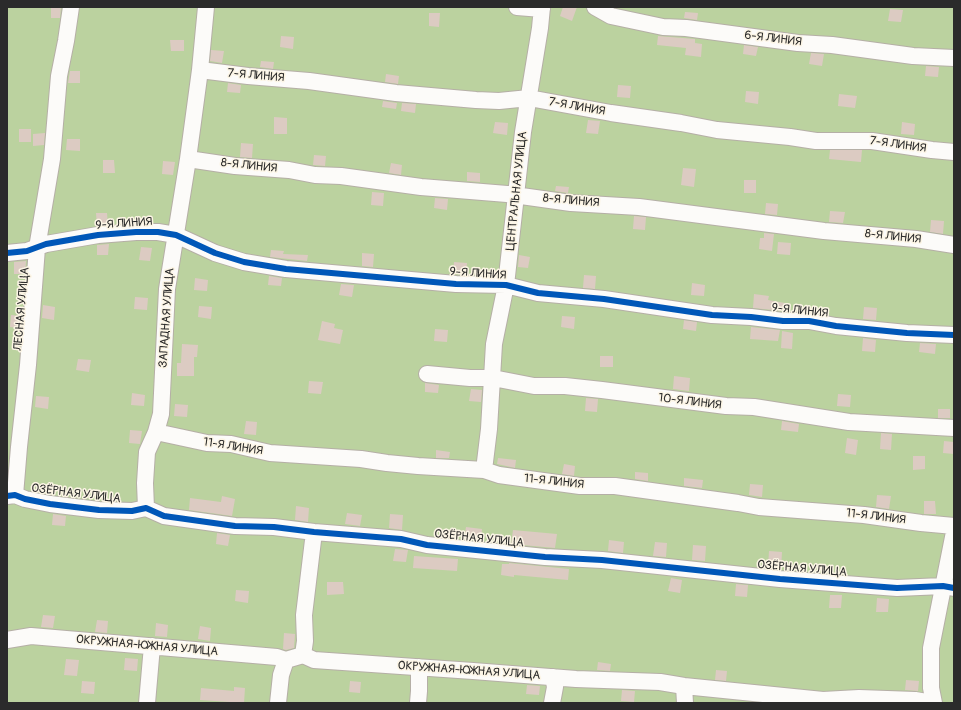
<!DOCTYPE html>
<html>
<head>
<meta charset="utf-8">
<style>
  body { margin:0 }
  #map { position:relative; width:961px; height:710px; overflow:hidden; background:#ebe2d4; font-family:Pangolin,sans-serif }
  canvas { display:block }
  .frame { position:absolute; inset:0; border:8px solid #2b2b2b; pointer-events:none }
</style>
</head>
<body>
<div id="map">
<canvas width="961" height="710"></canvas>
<div class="frame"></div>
</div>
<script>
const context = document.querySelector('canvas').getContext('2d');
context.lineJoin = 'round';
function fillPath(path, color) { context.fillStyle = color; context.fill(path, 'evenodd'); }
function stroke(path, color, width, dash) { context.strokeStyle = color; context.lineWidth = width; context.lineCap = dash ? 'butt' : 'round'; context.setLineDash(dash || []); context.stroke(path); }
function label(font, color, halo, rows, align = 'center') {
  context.font = font + ' Pangolin,sans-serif'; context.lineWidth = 3; context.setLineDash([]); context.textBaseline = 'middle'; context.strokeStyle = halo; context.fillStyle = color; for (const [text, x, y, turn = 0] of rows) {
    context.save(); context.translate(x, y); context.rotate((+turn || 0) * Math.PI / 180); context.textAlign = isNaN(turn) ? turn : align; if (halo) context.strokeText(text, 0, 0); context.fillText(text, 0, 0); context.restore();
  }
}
fillPath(new Path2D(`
  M 7,7 L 954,7 L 954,703 L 7,703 Z`), '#bbd29f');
fillPath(new Path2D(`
  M 51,7 L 61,7 L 60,18 L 51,18 Z
  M 563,7 L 577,7 L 572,21 L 560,16 Z
  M 890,9 L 903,10 L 901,22 L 888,21 Z
  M 685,12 L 698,13 L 697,20 L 684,18 Z
  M 429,13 L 440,13 L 439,27 L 429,26 Z
  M 281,36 L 294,37 L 293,49 L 280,47 Z
  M 658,36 L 695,39 L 695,43 L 702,44 L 701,57 L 685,55 L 686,48 L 657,45 Z
  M 170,40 L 184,40 L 184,51 L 171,51 Z
  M 744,45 L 758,47 L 756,56 L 743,54 Z
  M 211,50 L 224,51 L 222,63 L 210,61 Z
  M 811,53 L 824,54 L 822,66 L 809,64 Z
  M 261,61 L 274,62 L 273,69 L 260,67 Z
  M 926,66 L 939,67 L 938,77 L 925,76 Z
  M 70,71 L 80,71 L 80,83 L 68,83 Z
  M 386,74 L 399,76 L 398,84 L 385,82 Z
  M 228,83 L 241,85 L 240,93 L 227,92 Z
  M 618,85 L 631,86 L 630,98 L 617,97 Z
  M 746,91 L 759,92 L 758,104 L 745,102 Z
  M 839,94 L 857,96 L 855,108 L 838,106 Z
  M 383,101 L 397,103 L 396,109 L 382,107 Z
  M 402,103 L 416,104 L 415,113 L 401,111 Z
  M 274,117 L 287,118 L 287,134 L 274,134 Z
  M 588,120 L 600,121 L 598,134 L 586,133 Z
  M 495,122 L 508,123 L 507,135 L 493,133 Z
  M 902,122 L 915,124 L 914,135 L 901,134 Z
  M 19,129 L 31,129 L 31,142 L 19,142 Z
  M 45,133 L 44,145 L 33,146 L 33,134 Z
  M 67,139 L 80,139 L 80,151 L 66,150 Z
  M 241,143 L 253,144 L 252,158 L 240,157 Z
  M 830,150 L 862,150 L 861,162 L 829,159 Z
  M 314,155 L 326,156 L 325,166 L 313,165 Z
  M 103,160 L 114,160 L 115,173 L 103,173 Z
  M 163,161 L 175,162 L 173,175 L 162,174 Z
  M 391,163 L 402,165 L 401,175 L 389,173 Z
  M 683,168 L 696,169 L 694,187 L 681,185 Z
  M 467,172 L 480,173 L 480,182 L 467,181 Z
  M 744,180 L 756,180 L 756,193 L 744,193 Z
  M 556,186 L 569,187 L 568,193 L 555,191 Z
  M 372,192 L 384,193 L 383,206 L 371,205 Z
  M 435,198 L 448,199 L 447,210 L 434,208 Z
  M 766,203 L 778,204 L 777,215 L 765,214 Z
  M 830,211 L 845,212 L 843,223 L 829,222 Z
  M 96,213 L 107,213 L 108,225 L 97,226 Z
  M 634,216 L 646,217 L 645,230 L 633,229 Z
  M 931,220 L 944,221 L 943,234 L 930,232 Z
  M 764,233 L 774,234 L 772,251 L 759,249 L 760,238 L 764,238 Z
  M 778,242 L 791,243 L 790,255 L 777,254 Z
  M 109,244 L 108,255 L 97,255 L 97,245 Z
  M 141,247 L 152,248 L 150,261 L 139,260 Z
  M 271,250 L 284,251 L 283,254 L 308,255 L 307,261 L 270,257 Z
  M 362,253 L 374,254 L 373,267 L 362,266 Z
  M 519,255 L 530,257 L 528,268 L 518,267 Z
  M 26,261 L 25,274 L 14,274 L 14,262 Z
  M 454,262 L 467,263 L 466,275 L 453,274 Z
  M 584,275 L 596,276 L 595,289 L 583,288 Z
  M 269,276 L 282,278 L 281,286 L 268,285 Z
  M 195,278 L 208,280 L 207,291 L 194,290 Z
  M 692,283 L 705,285 L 704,296 L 691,295 Z
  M 341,284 L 354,285 L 352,297 L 339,295 Z
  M 754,294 L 769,296 L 768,300 L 785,303 L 783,311 L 753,308 Z
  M 135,297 L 148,298 L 147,310 L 134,309 Z
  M 43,305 L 55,307 L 54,320 L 42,318 Z
  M 199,306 L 212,307 L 211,319 L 198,317 Z
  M 864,307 L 877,308 L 876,320 L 863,319 Z
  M 11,315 L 22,316 L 21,328 L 10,327 Z
  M 562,316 L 575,317 L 574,329 L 561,327 Z
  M 684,320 L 697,322 L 696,331 L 683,329 Z
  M 322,321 L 335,324 L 334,328 L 343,330 L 340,344 L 318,340 Z
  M 751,327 L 780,330 L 778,341 L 750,339 Z
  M 435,329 L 448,330 L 447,342 L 434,341 Z
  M 782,331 L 793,333 L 792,349 L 781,348 Z
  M 863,338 L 876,340 L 875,352 L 862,351 Z
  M 920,343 L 936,344 L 935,354 L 919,352 Z
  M 182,344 L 198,345 L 197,357 L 194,357 L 194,376 L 177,376 L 177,363 L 181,363 Z
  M 600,356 L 613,356 L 613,367 L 600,367 Z
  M 78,359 L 91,360 L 89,372 L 76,370 Z
  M 674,376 L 690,378 L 689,391 L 673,389 Z
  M 309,381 L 323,382 L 321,394 L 308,393 Z
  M 425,383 L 439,385 L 438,393 L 425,392 Z
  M 471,389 L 482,390 L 481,402 L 469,401 Z
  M 132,393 L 145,395 L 144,406 L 131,405 Z
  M 838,394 L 851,395 L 850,407 L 837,406 Z
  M 36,396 L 49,397 L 48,409 L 35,407 Z
  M 586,398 L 598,399 L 597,412 L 585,411 Z
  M 175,404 L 188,405 L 187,417 L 174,416 Z
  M 938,409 L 950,409 L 950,418 L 938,418 Z
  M 246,421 L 257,422 L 256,435 L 244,434 Z
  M 782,421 L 799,424 L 798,432 L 781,430 Z
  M 130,430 L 142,431 L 140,444 L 129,443 Z
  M 881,433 L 892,434 L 891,450 L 880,449 Z
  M 847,438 L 858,440 L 856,455 L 845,453 Z
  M 944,441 L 954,442 L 954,454 L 943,453 Z
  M 436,450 L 450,452 L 449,458 L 436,458 Z
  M 913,456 L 925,456 L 925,469 L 913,470 Z
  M 498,458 L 516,460 L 515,468 L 497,464 Z
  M 564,464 L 575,466 L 574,476 L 562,474 Z
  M 635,472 L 648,473 L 648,481 L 635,479 Z
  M 684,478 L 703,480 L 702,488 L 684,486 Z
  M 750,484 L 763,485 L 762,497 L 749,495 Z
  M 877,495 L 891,496 L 889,509 L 876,507 Z
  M 222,496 L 235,499 L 232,516 L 189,510 L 190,498 L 221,502 Z
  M 924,501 L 935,501 L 936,514 L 924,514 Z
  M 296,506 L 309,508 L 308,522 L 295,520 Z
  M 347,513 L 362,515 L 360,526 L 345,524 Z
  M 53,514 L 66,516 L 65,526 L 52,525 Z
  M 390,514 L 403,515 L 402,530 L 389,528 Z
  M 466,527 L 482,529 L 481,541 L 464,539 Z
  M 513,530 L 557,534 L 555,548 L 511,544 Z
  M 217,533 L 230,535 L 228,546 L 216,544 Z
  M 609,540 L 624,542 L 623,553 L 608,551 Z
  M 655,542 L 667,543 L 666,557 L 653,556 Z
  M 693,545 L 706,546 L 705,561 L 692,560 Z
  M 395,549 L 408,550 L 406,562 L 393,561 Z
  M 769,551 L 782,552 L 781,569 L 768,567 Z
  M 414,556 L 458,559 L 457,571 L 413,568 Z
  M 509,563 L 569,569 L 568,580 L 514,575 L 514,577 L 501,575 L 502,564 L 509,564 Z
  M 671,578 L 682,580 L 680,593 L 668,591 Z
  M 327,582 L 343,582 L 344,594 L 327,595 Z
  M 736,584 L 748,585 L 747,597 L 735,596 Z
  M 236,590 L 249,591 L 248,603 L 235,601 Z
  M 830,595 L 842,595 L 841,608 L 829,608 Z
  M 877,598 L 889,599 L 888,612 L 876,612 Z
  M 43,615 L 55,616 L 53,628 L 41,627 Z
  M 97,620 L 108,621 L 107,633 L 95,632 Z
  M 156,623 L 168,625 L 167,637 L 155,636 Z
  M 200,626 L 211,628 L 210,641 L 198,639 Z
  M 284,633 L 295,634 L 294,648 L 286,650 L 283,649 Z
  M 125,658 L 138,659 L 137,671 L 124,670 Z
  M 66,659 L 79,660 L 77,676 L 64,675 Z
  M 598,662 L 611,664 L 610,671 L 597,670 Z
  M 716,670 L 727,671 L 726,681 L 715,680 Z
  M 906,680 L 919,681 L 918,691 L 905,690 Z
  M 82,681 L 95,682 L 94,694 L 81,693 Z
  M 350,681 L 361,682 L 360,693 L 349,692 Z
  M 527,685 L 540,686 L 539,695 L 526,694 Z
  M 234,687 L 245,688 L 244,703 L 200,700 L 201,688 L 234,691 Z
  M 622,690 L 635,691 L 634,702 L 621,701 Z`), '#dccbc2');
const minor = new Path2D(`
  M 517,7 L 542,9
  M 595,7 L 611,16 L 663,27 L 686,28 L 798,43 L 832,45 L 913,56 L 954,58
  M 200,70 L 248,76 L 309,81 L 396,93 L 476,100 L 499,101 L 529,98 L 611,113 L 681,123 L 717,130 L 790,137 L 816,141 L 872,141 L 932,150 L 954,152
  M 188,159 L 235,166 L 289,170 L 315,175 L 341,176 L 421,187 L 507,194 L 571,203 L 639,207 L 824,231 L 916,239 L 954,245
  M 7,253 L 27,251 L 46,244 L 98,235 L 136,232 L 158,232 L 176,235 L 215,253 L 244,262 L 286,269 L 456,284 L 506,285 L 538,293 L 604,299 L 712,315 L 751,317 L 783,321 L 809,321 L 836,326 L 907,333 L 954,335
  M 427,374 L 470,378 L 493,378 L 534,386 L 565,386 L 602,390 L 726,406 L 754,407 L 849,422 L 954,428
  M 156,432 L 207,443 L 231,444 L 270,453 L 361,459 L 387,463 L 418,466 L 484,470 L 499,475 L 580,486 L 615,486 L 738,503 L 759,507 L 864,515 L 921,523 L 954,526
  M 484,470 L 489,429 L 494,344 L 506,285 L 523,132 L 540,28 L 542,7
  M 15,495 L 19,447 L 28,365 L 37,248 L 52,159 L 59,76 L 66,41 L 71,7
  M 7,496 L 15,495 L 25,499 L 50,504 L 99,510 L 132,511 L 146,508 L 164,516 L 235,526 L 274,527 L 314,532 L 401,539 L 427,545 L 545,557 L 602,560 L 780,579 L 897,588 L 943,586 L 954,588
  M 146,508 L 145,483 L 147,452 L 156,432 L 161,414 L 167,289 L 188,159 L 200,70 L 206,7
  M 7,640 L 31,636 L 277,657 L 286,660 L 303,655 L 314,660 L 473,671 L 576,679 L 660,682 L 684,686 L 823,700 L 859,698 L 915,700 L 932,703
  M 303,655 L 305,641 L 304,615 L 314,532
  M 684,686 L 685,703
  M 147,703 L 152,646
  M 278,703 L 281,675 L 286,660
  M 418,703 L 419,691 L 419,667
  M 552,703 L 555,687 L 553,677
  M 934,703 L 931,688 L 931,648 L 954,532`);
stroke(minor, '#b5afa6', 18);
stroke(minor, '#fcfbf9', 16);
stroke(new Path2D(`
  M 7,253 L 27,251 L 46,244 L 98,235 L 136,232 L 158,232 L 176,235 L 215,253 L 244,262 L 286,269 L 456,284 L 506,285 L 538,293 L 604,299 L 712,315 L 751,317 L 783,321 L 809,321 L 836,326 L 907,333 L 954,335
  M 7,496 L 15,495 L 25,499 L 50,504 L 99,510 L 132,511 L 146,508 L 164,516 L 235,526 L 274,527 L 314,532 L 401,539 L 427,545 L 545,557 L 602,560 L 780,579 L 897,588 L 943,586 L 954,588`), '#0057b8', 6);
label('12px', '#2b2b2b', '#fcf5e5', [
  ["6-Я ЛИНИЯ",773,39,7],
  ["7-Я ЛИНИЯ",256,76,5],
  ["7-Я ЛИНИЯ",577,107,10],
  ["7-Я ЛИНИЯ",898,145,8],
  ["8-Я ЛИНИЯ",249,166,6],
  ["ЦЕНТРАЛЬНАЯ УЛИЦА",517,191,-84],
  ["8-Я ЛИНИЯ",571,201,5],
  ["9-Я ЛИНИЯ",124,224,-4],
  ["8-Я ЛИНИЯ",893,237,6],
  ["9-Я ЛИНИЯ",478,274,4],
  ["ЛЕСНАЯ УЛИЦА",22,309,-85],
  ["9-Я ЛИНИЯ",800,311,6],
  ["ЗАПАДНАЯ УЛИЦА",167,318,-86],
  ["10-Я ЛИНИЯ",690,402,7],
  ["11-Я ЛИНИЯ",233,447,9],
  ["11-Я ЛИНИЯ",554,482,6],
  ["ОЗЁРНАЯ УЛИЦА",76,494,7],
  ["11-Я ЛИНИЯ",876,517,7],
  ["ОЗЁРНАЯ УЛИЦА",479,539,6],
  ["ОЗЁРНАЯ УЛИЦА",802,569,5],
  ["ОКРУЖНАЯ-ЮЖНАЯ УЛИЦА",147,646,5],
  ["ОКРУЖНАЯ-ЮЖНАЯ УЛИЦА",469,671,4]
]);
</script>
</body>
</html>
